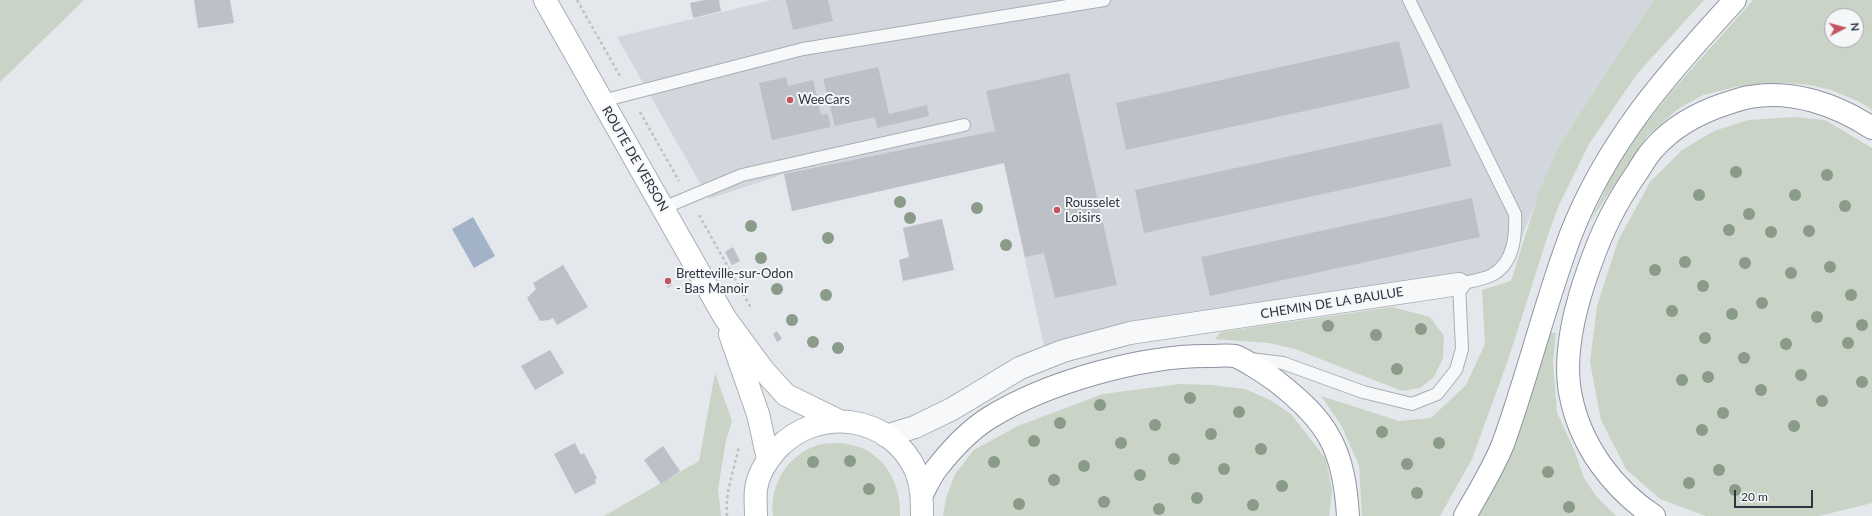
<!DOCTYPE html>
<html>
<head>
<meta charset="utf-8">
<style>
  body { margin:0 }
  #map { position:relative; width:1872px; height:516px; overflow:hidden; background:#e4e7eb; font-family:Lato,sans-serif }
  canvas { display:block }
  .north { position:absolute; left:1824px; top:8px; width:40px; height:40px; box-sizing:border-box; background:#f4f6f8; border:1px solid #a4a8af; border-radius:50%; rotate:84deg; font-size:11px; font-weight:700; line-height:16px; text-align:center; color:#2d3442 }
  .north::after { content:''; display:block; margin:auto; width:14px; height:18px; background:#c55461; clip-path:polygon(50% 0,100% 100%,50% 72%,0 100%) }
  .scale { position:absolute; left:1734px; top:490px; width:79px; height:18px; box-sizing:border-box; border:2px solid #2d3442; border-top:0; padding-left:5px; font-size:12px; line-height:14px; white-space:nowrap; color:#2d3442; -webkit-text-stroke:3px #f4f6f8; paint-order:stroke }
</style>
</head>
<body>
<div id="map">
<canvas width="1872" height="516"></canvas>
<div class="north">N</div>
<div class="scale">20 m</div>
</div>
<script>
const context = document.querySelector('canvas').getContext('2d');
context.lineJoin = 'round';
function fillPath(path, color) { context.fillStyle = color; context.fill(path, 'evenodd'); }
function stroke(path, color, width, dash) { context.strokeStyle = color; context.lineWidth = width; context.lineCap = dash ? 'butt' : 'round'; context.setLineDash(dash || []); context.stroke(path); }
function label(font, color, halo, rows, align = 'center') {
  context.font = font + ' Lato,sans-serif'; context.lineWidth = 4; context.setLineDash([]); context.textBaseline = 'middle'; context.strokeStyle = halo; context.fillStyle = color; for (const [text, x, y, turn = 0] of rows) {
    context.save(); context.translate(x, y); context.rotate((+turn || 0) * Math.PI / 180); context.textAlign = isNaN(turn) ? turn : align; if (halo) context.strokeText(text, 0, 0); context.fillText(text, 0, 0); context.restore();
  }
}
fillPath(new Path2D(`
  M 772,0 L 1654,0 L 1558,147 L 1507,273 L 1044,346 L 1004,163 L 792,211 L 784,174 L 709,199 L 617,37 Z`), '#d2d6dd');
fillPath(new Path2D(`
  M 0,0 L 84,0 L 0,82 Z
  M 1654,0 L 1704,0 L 1637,74 L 1589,144 L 1559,205 L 1549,232 L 1508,360 L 1472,459 L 1440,516 L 1362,516 L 1359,465 L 1341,425 L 1321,396 L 1399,421 L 1431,418 L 1466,385 L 1485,344 L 1482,290 L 1511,281 L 1539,192 L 1558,147 Z
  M 1753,0 L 1872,0 L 1872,110 L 1860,102 L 1831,90 L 1810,85 L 1786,83 L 1740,86 L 1703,95 L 1678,109 L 1647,136 L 1591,220 L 1618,162 L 1631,142 L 1671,92 ZM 1832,16 L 1856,16 L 1856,40 L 1832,40 Z
  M 1794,117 L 1825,120 L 1872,148 L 1872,503 L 1819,516 L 1706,516 L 1660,499 L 1626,469 L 1601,420 L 1590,362 L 1597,306 L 1618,241 L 1650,182 L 1682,150 L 1714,131 L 1748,120 Z
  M 1392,307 L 1430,317 L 1444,336 L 1443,358 L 1434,377 L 1420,388 L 1402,391 L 1295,349 L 1269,343 L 1215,339 L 1221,332 Z
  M 1549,333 L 1556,333 L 1553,363 L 1557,413 L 1573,447 L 1584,478 L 1596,496 L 1616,516 L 1477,516 L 1502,473 L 1513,444 Z
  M 715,373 L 732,421 L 726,440 L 718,489 L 721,516 L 604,516 L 699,461 Z
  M 1180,384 L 1211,385 L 1245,389 L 1270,400 L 1291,414 L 1326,459 L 1332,491 L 1329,516 L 943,516 L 946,498 L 955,474 L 974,450 L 1018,426 L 1103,394 Z
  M 843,443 C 850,445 858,446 864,449 C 890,462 901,489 900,516 L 773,516 C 769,484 789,452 822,444 C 828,443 837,443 843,443 Z`), '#c9d4c6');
fillPath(new Path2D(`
  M 473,217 L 495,256 L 474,268 L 452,229 Z`), '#a2b3c8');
fillPath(new Path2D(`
  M 194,0 L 230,0 L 234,23 L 198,28 Z
  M 705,0 L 719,0 L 721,11 L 693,18 L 690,3 Z
  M 786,0 L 828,0 L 833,21 L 793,30 Z
  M 1399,41 L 1410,88 L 1126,150 L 1116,103 Z
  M 878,67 L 889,114 L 927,105 L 929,116 L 877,128 L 875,117 L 835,126 L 823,79 Z
  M 1069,73 L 1117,285 L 1055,298 L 1044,253 L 1025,257 L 1004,163 L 792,211 L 784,174 L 995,131 L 986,91 Z
  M 786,77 L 788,86 L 813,80 L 821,115 L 828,114 L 831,127 L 772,140 L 759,83 Z
  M 1442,123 L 1451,166 L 1144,233 L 1135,190 Z
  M 1472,198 L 1480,237 L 1210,296 L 1201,257 Z
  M 942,219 L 954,270 L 903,281 L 899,260 L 909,257 L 903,228 Z
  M 733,247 L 740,261 L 732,265 L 725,252 Z
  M 563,265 L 588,307 L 557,325 L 553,318 L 549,320 L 540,321 L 527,298 L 536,289 L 533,283 Z
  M 667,277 L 672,285 L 668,288 L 663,280 Z
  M 777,331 L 782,339 L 777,342 L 773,334 Z
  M 550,350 L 564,373 L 535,390 L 521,366 Z
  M 575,443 L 581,455 L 584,453 L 597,478 L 595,480 L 596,483 L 575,494 L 554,454 Z
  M 663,446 L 680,471 L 661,484 L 644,460 Z`), '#bcc0c7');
const lane = new Path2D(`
  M 602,101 L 803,49 L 1104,0
  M 663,208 L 742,175 L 964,125
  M 1250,359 L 1283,363 L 1363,392 L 1412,404 L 1437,394 L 1456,370 L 1462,349 L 1459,284 C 1469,281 1483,280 1492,275 C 1514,263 1516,236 1515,214 L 1409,0`);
const street = new Path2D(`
  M 886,436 L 915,427 L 952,409 L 1020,368 L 1063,351 L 1130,333 L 1459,284`);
const secondary = new Path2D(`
  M 545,0 L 725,318 L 764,371 L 786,395 L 839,421
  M 730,334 L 758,414 L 768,459
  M 756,516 C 756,507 755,497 756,489 C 758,474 768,459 777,449 C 818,405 891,415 916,471 C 922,486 922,501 922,516`);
const highway = new Path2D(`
  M 922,494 C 927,485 931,475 937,468 C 951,450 970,430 989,418 C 1047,382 1143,355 1211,356 C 1218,356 1228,355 1235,356 C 1244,359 1268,375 1276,381 C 1329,422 1344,450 1348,516
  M 1465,516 C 1478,493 1493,469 1503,444 C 1528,375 1545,303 1571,234 C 1608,140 1668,73 1735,0
  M 1654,516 C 1613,489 1581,446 1571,397 C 1562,356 1575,307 1589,268 C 1602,231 1615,204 1638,171 C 1643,163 1648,154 1655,147 C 1674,126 1698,113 1725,104 C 1733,102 1741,98 1750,97 C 1792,89 1837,105 1872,128`);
stroke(lane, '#a9aeb5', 14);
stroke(street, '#a9aeb5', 24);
stroke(secondary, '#a9aeb5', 24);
stroke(highway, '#8c94a1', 24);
stroke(new Path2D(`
  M 577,0 L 620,76
  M 640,112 L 679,181
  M 699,215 L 751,308
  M 727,516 C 725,490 734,471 739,446`), '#bec1c6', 2.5, [3, 3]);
stroke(lane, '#f7f8f9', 12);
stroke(street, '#f7f8f9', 22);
stroke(secondary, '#fff', 22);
stroke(highway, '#fff', 22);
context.fillStyle = '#8a9b8a';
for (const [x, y] of [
  [1736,172],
  [1827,175],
  [1699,195],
  [1795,195],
  [900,202],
  [1845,206],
  [977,208],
  [1749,214],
  [910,218],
  [751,226],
  [1729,230],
  [1809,231],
  [1771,232],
  [828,238],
  [1006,245],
  [761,258],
  [1685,262],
  [1745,263],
  [1830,267],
  [1655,270],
  [1791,273],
  [1703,286],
  [777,289],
  [826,295],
  [1851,295],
  [1762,303],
  [1672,311],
  [1732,314],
  [1817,317],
  [792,320],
  [1862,325],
  [1328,326],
  [1421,329],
  [1376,335],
  [1705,338],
  [813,342],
  [1848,343],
  [1786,344],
  [838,348],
  [1744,358],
  [1397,369],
  [1801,375],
  [1708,377],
  [1682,380],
  [1862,382],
  [1761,390],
  [1190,398],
  [1822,401],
  [1100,405],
  [1239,412],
  [1723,413],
  [1060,423],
  [1155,425],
  [1794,426],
  [1702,430],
  [1382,432],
  [1211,434],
  [1034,441],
  [1121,443],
  [1439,443],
  [1261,449],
  [1174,459],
  [850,461],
  [813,462],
  [994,462],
  [1407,464],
  [1084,466],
  [1224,469],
  [1719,470],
  [1548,472],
  [1140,475],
  [1054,480],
  [1689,483],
  [1282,486],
  [869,489],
  [1735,490],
  [1417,493],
  [1197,498],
  [1104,502],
  [1019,504],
  [1253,505],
  [1569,507],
  [1159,509]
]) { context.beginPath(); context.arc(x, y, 6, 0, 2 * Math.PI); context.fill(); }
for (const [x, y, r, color] of [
  [790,100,4,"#c55461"],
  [1057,210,4,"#c55461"],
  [668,281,4,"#c55461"]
]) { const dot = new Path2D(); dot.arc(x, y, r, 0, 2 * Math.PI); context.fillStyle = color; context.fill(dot); stroke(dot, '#f4f6f8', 1.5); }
label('13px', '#2d3442', '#f4f6f8', [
  ["WeeCars",798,100],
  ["Rousselet",1065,203],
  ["Loisirs",1065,218],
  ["Bretteville-sur-Odon",676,274],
  ["- Bas Manoir",676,289]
], 'left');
label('13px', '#2d3442', '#f4f6f8', [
  ["ROUTE DE VERSON",635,159,60],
  ["CHEMIN DE LA BAULUE",1332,303,-9]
]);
</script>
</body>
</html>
